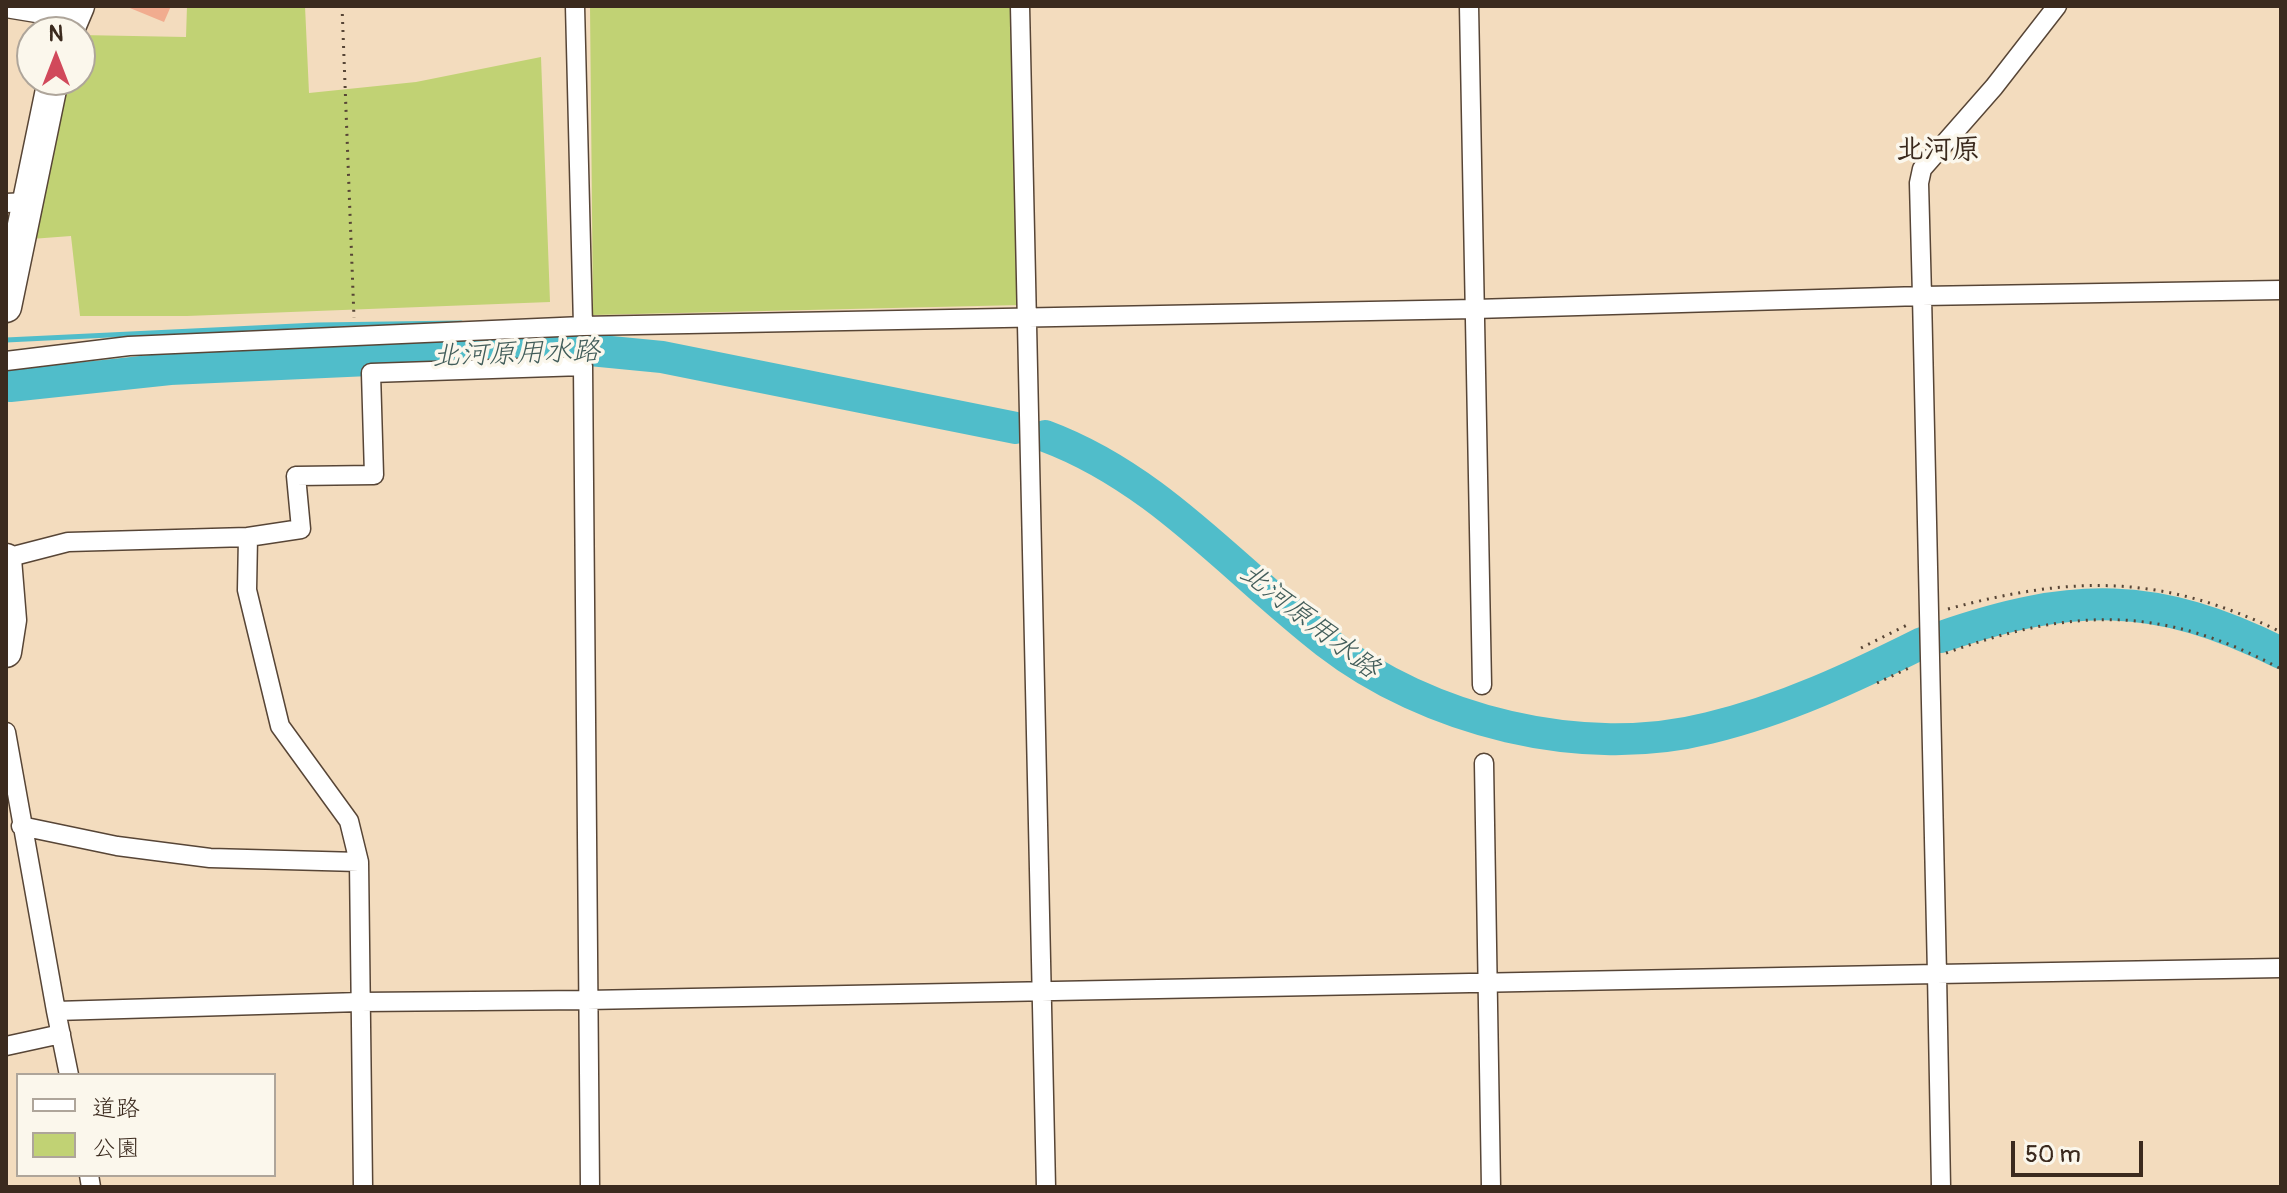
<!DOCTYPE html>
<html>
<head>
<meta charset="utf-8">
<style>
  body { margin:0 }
  #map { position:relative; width:2287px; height:1193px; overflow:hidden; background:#f3dcbe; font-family:Pangolin,"Klee One",sans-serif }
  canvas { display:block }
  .frame { position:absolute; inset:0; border:8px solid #3b2a1e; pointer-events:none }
  .legend { position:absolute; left:16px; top:1073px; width:260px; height:104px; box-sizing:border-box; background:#fbf7ec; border:2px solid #aea59a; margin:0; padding:10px 14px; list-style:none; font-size:24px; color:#3b2a1e }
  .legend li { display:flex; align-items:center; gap:16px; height:40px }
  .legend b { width:40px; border:2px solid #aea59a }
  .north { position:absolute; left:16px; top:16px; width:80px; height:80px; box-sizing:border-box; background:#fbf7ec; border:2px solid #aea59a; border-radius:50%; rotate:0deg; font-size:22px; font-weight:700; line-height:32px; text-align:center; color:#3b2a1e }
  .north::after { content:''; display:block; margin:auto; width:28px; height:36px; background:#d1495b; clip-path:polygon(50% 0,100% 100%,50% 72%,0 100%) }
  .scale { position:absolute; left:2011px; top:1141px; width:132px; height:36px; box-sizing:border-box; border:4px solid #3b2a1e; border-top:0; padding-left:10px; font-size:24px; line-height:28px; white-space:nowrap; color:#3b2a1e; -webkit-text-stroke:6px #fbf7ec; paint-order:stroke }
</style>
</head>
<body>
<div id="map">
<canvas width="2287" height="1193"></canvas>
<div class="frame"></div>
<ul class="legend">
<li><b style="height:10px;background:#fff"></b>道路</li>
<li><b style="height:22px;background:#c1d274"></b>公園</li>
</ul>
<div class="north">N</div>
<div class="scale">50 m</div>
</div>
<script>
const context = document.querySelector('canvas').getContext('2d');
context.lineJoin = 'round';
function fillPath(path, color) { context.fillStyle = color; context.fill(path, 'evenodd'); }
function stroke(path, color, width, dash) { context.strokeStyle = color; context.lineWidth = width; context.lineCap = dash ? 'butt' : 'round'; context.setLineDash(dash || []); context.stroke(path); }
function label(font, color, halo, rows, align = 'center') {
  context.font = font + ' Pangolin,"Klee One",sans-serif'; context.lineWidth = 7; context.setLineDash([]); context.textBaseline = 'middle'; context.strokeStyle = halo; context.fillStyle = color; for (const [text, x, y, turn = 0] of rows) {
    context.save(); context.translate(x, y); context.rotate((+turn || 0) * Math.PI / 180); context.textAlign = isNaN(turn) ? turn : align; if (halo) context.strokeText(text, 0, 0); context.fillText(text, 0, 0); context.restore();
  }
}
fillPath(new Path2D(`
  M 187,6 L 305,6 L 309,93 L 416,82 L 541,57 L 550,302 L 187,316 L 80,316 L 71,236 L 31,239 L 63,80 L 80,80 L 80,35 L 186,37 Z
  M 590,6 L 1014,6 L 1021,305 L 593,315 Z`), '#c1d274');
stroke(new Path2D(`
  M 6,340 L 317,325 L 461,323`), '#50bdca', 5);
stroke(new Path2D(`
  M 10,386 L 170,369 L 590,350 L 662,357 L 1016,428
  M 1045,436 C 1158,478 1233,570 1326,642 C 1428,721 1583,760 1709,728 C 1784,710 1854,677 1922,643
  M 1941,637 C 2071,592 2156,590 2281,653`), '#50bdca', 32);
fillPath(new Path2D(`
  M 125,6 L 171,6 L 164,22 Z`), '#f1ac8f');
const street = new Path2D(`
  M 575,6 L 583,326
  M 1020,6 L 1046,1187
  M 1469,6 L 1482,685
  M 2057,6 L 1994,87 L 1922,169 L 1919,183 L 1922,296 L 2281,290
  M 6,8 L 73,19
  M 6,203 L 28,202
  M 6,361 L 129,346 L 583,326 L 1475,309 L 1922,296 L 1937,974 L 587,1000 L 360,1002 L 56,1011 L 6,732
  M 248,537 L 301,529 L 296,476 L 374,475 L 371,373 L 583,366 L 590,1187
  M 6,558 L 68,542 L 248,537 L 247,590 L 280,726 L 349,821 L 359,862 L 363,1187
  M 1484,763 L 1491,1187
  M 21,826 L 117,846 L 210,858 L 359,862
  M 56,1011 L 69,1075
  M 6,1046 L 61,1034
  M 89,1175 L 91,1187
  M 1941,1187 L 1937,974 L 2281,968`);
const primary = new Path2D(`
  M 68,32 L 79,6
  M 6,307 L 53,80
  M 6,559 L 11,620 L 6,652`);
stroke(street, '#574536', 21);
stroke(primary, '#574536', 33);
stroke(new Path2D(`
  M 342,6 L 354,318
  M 1948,609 C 2074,575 2162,574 2281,632
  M 1861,648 L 1911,623
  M 1946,653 C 2071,608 2161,604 2281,669
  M 1877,683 L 1913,666`), '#574536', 3, [2, 6]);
stroke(street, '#fff', 18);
stroke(primary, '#fff', 30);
label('bold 28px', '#3b2a1e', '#fbf7ec', [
  ["北河原",1938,151]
]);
label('italic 28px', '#425d5a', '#fbf7ec', [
  ["北河原用水路",516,355,-2],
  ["北河原用水路",1309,622,38]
]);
</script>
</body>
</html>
